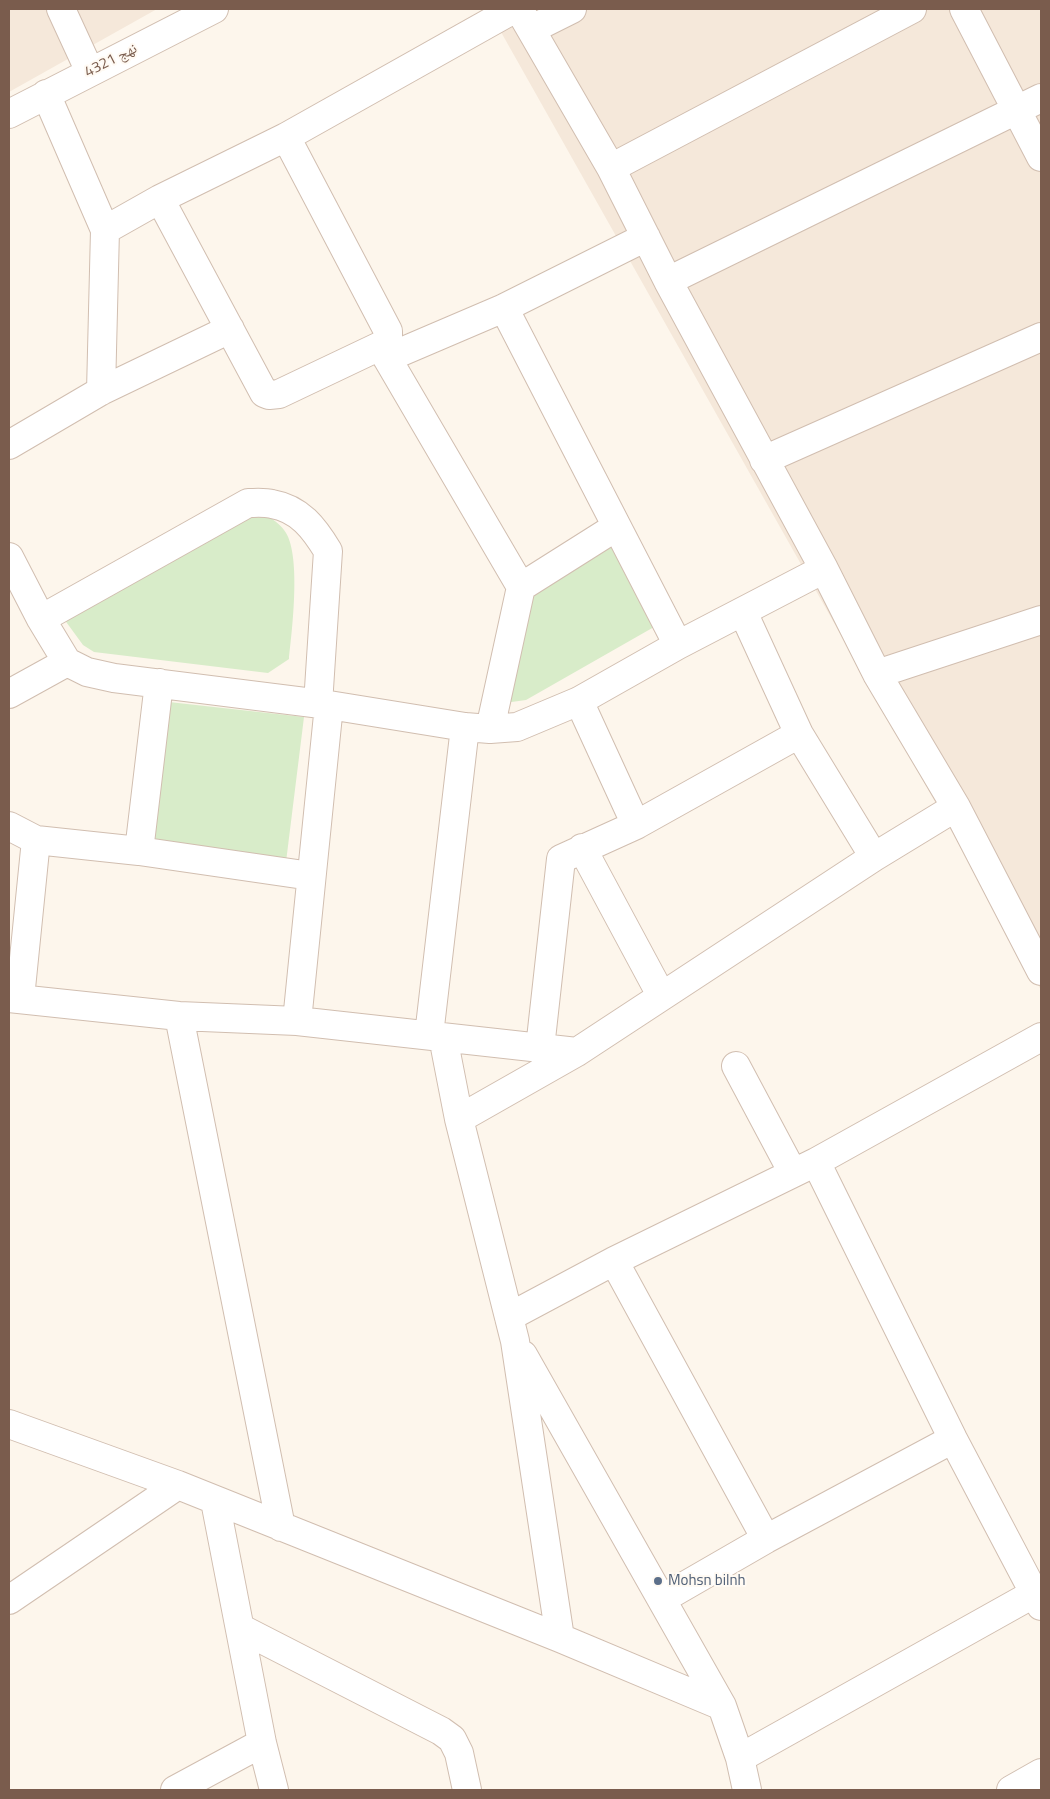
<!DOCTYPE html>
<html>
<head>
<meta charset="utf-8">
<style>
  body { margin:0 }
  #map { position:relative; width:1050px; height:1799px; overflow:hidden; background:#fdf6ec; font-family:"Titillium Web",sans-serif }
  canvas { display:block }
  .frame { position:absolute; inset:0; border:10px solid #7a5c4d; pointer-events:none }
</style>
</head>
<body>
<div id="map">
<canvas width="1050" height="1799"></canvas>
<div class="frame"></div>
</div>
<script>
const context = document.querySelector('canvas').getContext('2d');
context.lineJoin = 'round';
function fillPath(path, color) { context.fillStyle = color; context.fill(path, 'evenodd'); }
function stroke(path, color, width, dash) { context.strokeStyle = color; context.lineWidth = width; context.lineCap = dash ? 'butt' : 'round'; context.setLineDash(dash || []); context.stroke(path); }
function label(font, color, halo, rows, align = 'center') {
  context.font = font + ' "Titillium Web","Noto Naskh Arabic",sans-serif'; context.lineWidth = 4; context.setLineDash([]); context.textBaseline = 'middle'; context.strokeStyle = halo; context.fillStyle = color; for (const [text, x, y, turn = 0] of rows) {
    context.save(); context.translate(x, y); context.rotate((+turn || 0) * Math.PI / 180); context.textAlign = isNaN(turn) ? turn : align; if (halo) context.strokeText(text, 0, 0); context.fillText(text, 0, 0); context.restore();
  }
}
fillPath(new Path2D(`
  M 9,9 L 157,9 L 9,92 Z
  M 488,9 L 1041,9 L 1041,990 Z`), '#f5e8da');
fillPath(new Path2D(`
  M 267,515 C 272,519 280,524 284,530 C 302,552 292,631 289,659 L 268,673 L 94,652 L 83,645 L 64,619 L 241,517 Z
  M 610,543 L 654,627 L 526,700 L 497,704 L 514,595 Z
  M 160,701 L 304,717 L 286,862 L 143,837 Z`), '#d8ecc9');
const minor = new Path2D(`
  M 61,9 L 90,72
  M 519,9 L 611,168 L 668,281 L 824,569 L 877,674 L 956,807 L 1041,971
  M 964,9 L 1041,157
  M 532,29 L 572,9
  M 46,94 L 105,230 L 160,199 L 286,137 L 514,9
  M 9,114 L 214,9
  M 611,168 L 912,9
  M 160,199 L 264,393 L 269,395 L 279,394 L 380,346 L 388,341 L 388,331 L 286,137
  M 668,281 L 1041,98
  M 504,308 L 678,645
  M 380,346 L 521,587 L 490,729
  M 387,358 L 504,308 L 646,237
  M 101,391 L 105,230
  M 9,445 L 101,391 L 230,329
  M 764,460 L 1041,337
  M 9,557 L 41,619 L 67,662 L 87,672 L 114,678 L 329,705 L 465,727 L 490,729 L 517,727 L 579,701 L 678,645 L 824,569
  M 521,587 L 616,527
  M 743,612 L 799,734 L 874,857
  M 41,619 L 248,503 C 255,503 264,502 272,504 C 300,509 314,528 328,551 L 318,704
  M 877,674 L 1041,620
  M 9,694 L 67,662
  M 579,701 L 636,825
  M 9,826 L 36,840 L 139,851 L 311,876
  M 582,848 L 661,995
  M 139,851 L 159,683
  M 9,998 L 179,1016 L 297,1021 L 577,1052
  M 20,998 L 36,840
  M 179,1016 L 281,1527
  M 297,1021 L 329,705
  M 429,1035 L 465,727
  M 443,1037 L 459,1119 L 515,1341 L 560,1638
  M 540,1048 L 561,859 L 636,825 L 799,734
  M 736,1066 L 793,1173
  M 459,1119 L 577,1052 L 874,857 L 956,807
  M 816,1162 L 953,1439 L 1041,1606
  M 614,1261 L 766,1539
  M 509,1317 L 614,1261 L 816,1162 L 1041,1037
  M 523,1355 L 722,1706 L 740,1758 L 747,1790
  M 9,1424 L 178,1485 L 560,1638 L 722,1706
  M 215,1501 L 262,1743 L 274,1790
  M 662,1599 L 766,1539 L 953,1439
  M 9,1600 L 178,1485
  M 240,1628 L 441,1731 L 452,1739 L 459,1753 L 467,1790
  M 740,1758 L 1035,1593
  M 175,1790 L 262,1743
  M 1011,1790 L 1041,1773`);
stroke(minor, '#d1beb0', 30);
stroke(minor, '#fff', 28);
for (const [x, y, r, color] of [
  [658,1581,5,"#5c6f8a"]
]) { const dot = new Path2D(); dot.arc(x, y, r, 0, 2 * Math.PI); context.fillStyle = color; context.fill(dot); stroke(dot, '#fffaf3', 2); }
label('15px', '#7a5c4d', '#fffaf3', [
  ["نهج 4321",111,61,-27]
]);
label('15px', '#4e5e75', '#fffaf3', [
  ["Mohsn bilnh",668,1581]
], 'left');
</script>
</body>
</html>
